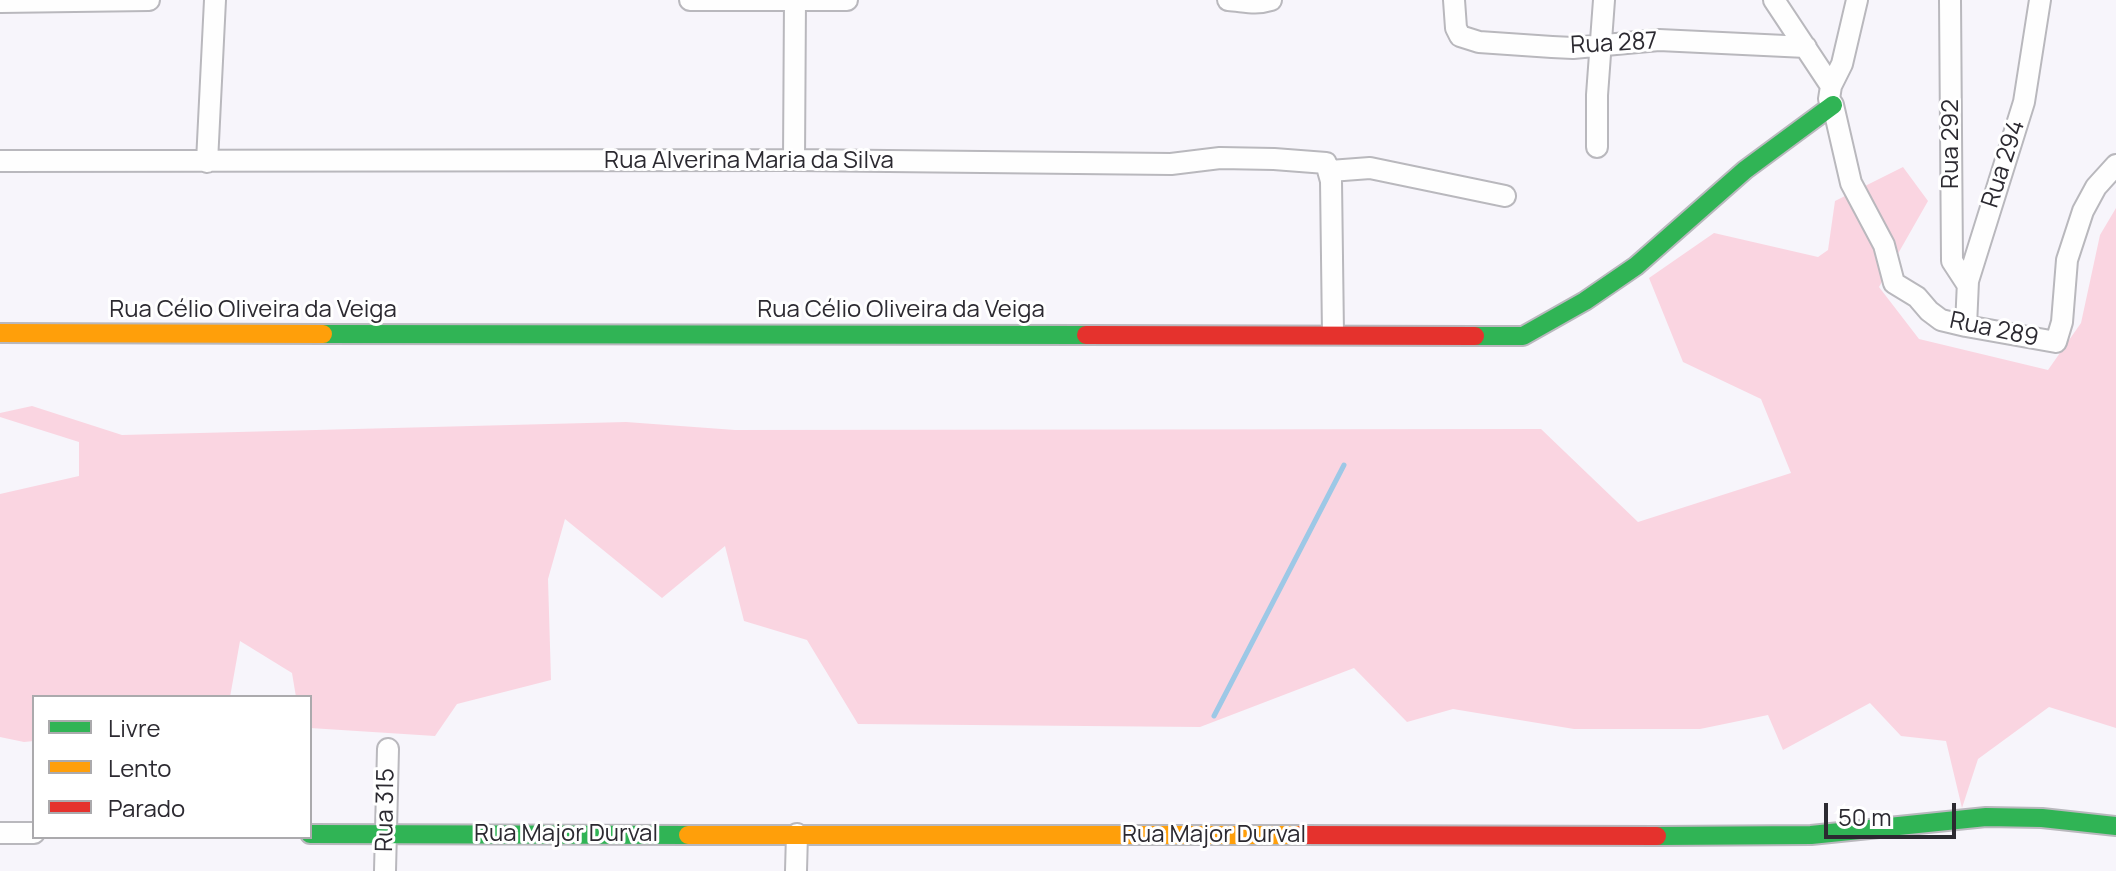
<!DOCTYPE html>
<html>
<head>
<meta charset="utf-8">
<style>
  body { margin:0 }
  #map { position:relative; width:2116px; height:871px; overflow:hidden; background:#f7f5fb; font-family:Manrope,sans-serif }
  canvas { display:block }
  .legend { position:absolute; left:32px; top:695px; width:280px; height:144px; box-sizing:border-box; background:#fff; border:2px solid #abaaad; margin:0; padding:10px 14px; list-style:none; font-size:24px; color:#2c2a31 }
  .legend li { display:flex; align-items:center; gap:16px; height:40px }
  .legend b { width:40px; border:2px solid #abaaad }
  .scale { position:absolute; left:1824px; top:803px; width:132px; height:36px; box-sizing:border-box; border:4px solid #2c2a31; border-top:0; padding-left:10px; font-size:24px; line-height:28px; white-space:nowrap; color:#2c2a31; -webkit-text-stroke:6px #fff; paint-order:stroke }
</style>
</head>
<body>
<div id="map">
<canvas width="2116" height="871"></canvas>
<ul class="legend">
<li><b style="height:10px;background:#30b455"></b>Livre</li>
<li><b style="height:10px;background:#ff9f0a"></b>Lento</li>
<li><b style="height:10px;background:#e5322d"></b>Parado</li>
</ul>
<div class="scale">50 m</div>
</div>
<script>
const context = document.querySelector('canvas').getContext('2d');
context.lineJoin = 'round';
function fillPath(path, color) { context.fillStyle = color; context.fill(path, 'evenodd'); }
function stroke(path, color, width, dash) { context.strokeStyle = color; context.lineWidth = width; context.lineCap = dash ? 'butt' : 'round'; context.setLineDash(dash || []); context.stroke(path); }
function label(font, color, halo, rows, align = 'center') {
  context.font = font + ' Manrope,sans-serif'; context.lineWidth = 6; context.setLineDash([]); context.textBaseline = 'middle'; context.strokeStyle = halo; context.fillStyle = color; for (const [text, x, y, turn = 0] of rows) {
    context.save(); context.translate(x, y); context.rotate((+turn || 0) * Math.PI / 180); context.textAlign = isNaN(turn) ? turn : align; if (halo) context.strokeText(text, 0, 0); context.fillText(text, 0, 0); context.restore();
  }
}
fillPath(new Path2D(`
  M 1903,167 L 1928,201 L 1879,287 L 1919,339 L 2048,370 L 2081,323 L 2100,235 L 2116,208 L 2116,728 L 2049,707 L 1978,759 L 1962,808 L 1946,741 L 1901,736 L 1870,703 L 1783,750 L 1768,715 L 1700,729 L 1574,729 L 1453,709 L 1407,722 L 1354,668 L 1200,727 L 858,724 L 807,640 L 744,621 L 725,546 L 662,598 L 565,519 L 548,579 L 551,680 L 457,704 L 435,736 L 310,728 L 310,697 L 296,697 L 292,673 L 240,641 L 230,697 L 34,697 L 34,741 L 24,742 L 0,737 L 0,494 L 79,476 L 79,442 L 0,417 L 0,413 L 32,406 L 122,435 L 626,422 L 735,430 L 1541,429 L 1638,522 L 1791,473 L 1761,399 L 1683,362 L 1649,278 L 1714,233 L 1818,257 L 1828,250 L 1835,201 Z`), '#fad5e1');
stroke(new Path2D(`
  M 1214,716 L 1344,465`), '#9dc8e6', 5);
const street = new Path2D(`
  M 690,0 L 847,0
  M 1228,0 C 1244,1 1255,5 1271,0
  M 1454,0 L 1456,28 L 1460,36 L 1479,42 L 1552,47 L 1573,48 L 1659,40 L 1806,47
  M 1774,0 L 1831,86 L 1829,99 L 1833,105 L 1851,183 L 1884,245 L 1894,283 L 1917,297 L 1929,311 L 1941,320 L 1966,326 L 2056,342 L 2062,322 L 2067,260 L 2083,211 L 2096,187 L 2116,165
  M 1950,0 L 1952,261 L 1967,284
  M 0,2 L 149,0
  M 1831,86 L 1842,64 L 1857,0
  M 1597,147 L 1597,95 L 1604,0
  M 794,160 L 795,0
  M 0,161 L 794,160 L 1171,164 L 1220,158 L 1274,159 L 1326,163 L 1331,181 L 1333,334
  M 207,162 L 215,0
  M 1330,171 L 1370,168 L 1505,196
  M 1966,326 L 1968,281 L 2024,102 L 2040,0
  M 0,833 L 34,833
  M 385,871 L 388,749
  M 796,871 L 797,834`);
const fast = new Path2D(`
  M 323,334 L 1086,335
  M 1475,336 L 1523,336 L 1585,301 L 1636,266 L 1745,170 L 1833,105
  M 310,834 L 688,835
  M 1657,836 L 1811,835 L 1986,817 L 2042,818 L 2116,826`);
const slow = new Path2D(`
  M 0,333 L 323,334
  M 688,835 L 1301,835`);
const jam = new Path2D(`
  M 1086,335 L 1475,336
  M 1301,835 L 1657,836`);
stroke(street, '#b9b8bd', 24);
stroke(fast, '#b9b8bd', 22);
stroke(slow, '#b9b8bd', 22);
stroke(jam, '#b9b8bd', 22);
stroke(street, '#fefefe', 20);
stroke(fast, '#30b455', 18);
stroke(slow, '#ff9f0a', 18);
stroke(jam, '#e5322d', 18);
label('24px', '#2c2a31', '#fff', [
  ["Rua 287",1614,44,-3],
  ["Rua 292",1951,144,-90],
  ["Rua Alverina Maria da Silva",749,161],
  ["Rua 294",2004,164,-72],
  ["Rua Célio Oliveira da Veiga",253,310],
  ["Rua Célio Oliveira da Veiga",901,310],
  ["Rua 289",1994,330,12],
  ["Rua 315",386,810,-89],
  ["Rua Major Durval",566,834],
  ["Rua Major Durval",1214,835]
]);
</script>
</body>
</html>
